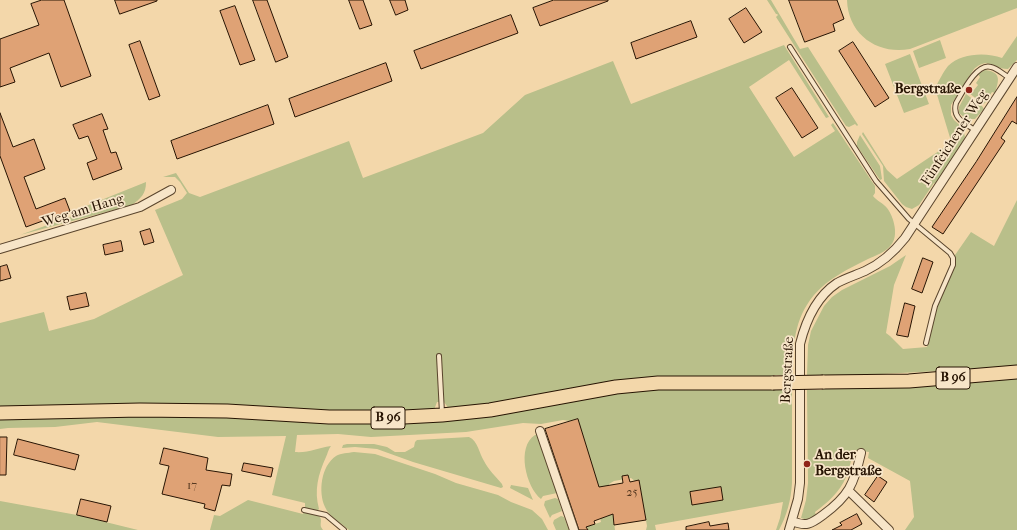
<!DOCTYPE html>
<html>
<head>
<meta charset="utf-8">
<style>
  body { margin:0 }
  canvas { display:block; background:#f3d7aa }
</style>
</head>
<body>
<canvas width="1017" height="530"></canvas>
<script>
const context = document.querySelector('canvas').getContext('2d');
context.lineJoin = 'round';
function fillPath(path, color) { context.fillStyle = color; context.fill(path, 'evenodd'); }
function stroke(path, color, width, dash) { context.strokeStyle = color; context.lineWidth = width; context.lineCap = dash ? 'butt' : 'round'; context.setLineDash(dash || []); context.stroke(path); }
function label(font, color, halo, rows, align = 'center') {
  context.font = font + ' "IM FELL French Canon",serif'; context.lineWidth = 3.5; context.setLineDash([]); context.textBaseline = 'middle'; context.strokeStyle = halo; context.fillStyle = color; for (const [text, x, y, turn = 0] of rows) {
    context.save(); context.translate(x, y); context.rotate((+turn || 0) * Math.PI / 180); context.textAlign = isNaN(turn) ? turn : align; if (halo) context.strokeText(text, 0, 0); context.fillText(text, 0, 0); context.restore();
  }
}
fillPath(new Path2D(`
  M 767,0 L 771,0 L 800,49 L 808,47 L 858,125 L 857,126 L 855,124 L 849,127 L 846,126 L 776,17 L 778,15 L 777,14 L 776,14 Z
  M 847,0 L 1017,0 L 1017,8 L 910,49 C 878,55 848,35 847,0 Z
  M 1017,36 L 1017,60 L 1008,69 C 993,69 989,56 974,69 L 951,105 L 951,115 L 954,120 L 963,128 L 965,137 L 963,142 L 935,184 L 934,183 L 919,205 L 912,209 L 906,207 L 902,204 L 884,181 L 883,166 L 862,134 L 863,132 L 887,170 L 897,179 L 948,145 L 951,141 L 935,88 C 939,81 943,72 948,66 C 961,53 986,52 1002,58 Z
  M 940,40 L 946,58 L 919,68 L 913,51 Z
  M 784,45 L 829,117 L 826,118 L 789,60 L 749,87 L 794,157 L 835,131 L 831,125 L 833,123 L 875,186 L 875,193 L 873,196 C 877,201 883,203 887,208 C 894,217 899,236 891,245 C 886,252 875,256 868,259 C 848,269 829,278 814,295 C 794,319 793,346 792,375 L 773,375 L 773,377 L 706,376 L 658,377 L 490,404 L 449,409 L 444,402 L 437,402 L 434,410 L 404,412 L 0,408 L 0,323 L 44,312 L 49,331 L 94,319 L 183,275 L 155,210 L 182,199 L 187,193 L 180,182 L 175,177 L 163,177 L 176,173 L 189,193 L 200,197 L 349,141 L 363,178 L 483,133 L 525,95 L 613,61 L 631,104 Z
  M 910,54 L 929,104 L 904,113 L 885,64 Z
  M 985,70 C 1003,72 998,82 995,93 L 992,92 L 985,103 L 983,104 L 969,93 L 972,89 L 974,90 L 978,85 L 976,83 L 980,77 L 978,74 Z
  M 966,94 L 982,106 L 984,109 L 975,119 L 966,119 L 959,113 L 959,107 Z
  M 860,135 L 880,166 L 882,179 L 880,180 L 857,146 L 857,142 Z
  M 146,182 C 146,194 141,198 132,205 L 20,235 L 75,215 L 74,211 Z
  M 1017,200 L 1017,367 L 823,377 L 823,375 L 807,375 L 808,345 L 811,331 L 824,306 L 832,297 L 842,290 L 890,266 L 906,255 L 894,285 L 886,333 L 890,336 L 903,349 L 927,347 L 937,307 L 955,265 L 955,255 L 971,232 L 994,246 Z
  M 1017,378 L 1017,530 L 905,530 L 914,517 L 910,481 L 868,458 L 869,452 L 854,450 C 851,459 850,468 846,477 C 840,492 827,503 815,512 L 816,515 L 808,520 L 801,518 L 806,500 L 808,483 L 807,390 L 823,390 L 823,388 L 909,388 Z
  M 658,388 L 773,389 L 773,390 L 792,390 L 792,483 C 791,500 787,515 779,530 L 776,530 L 780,518 L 783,502 L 655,525 L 656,530 L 646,530 L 647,526 L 639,480 L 635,481 L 631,478 L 614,481 L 609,484 L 615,530 L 588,530 L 552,427 L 589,526 L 601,522 L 600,518 L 608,516 L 577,419 L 570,421 L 563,420 L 541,424 L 523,423 L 466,432 L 371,437 L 338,434 L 297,435 L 295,452 C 309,453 317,448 331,446 C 328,450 328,453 326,457 C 318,475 314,490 319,509 L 317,511 L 305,508 L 305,503 L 272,495 L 286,436 L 218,437 L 97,422 L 55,427 L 8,428 L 0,429 L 0,417 L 140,414 L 329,421 Z
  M 535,435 L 537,435 L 554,478 L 557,493 L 543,496 L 541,499 C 526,487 516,447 535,435 Z
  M 469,437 C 478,441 479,453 484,461 C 488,469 496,477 502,484 L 503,487 L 501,488 L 413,462 L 377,449 L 355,447 L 342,448 L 343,445 L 347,444 L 374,444 L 387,447 L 395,452 L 405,452 L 414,447 L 415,442 L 417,440 Z
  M 354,452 L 375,454 L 435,474 L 456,483 L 498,495 L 511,502 L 532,510 L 542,519 L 548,530 L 349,530 C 341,523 329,517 325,507 C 318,492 321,466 336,456 C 341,453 348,453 354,452 Z
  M 511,485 L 528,488 L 533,500 L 510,488 Z
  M 555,498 L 558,499 L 562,511 L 552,515 L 550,518 L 544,505 L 545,501 Z
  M 248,500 L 303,514 L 304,511 C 308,512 317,514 320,517 C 322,520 320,524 321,527 L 323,530 L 210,530 L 214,515 L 220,516 Z
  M 0,501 L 77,515 L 138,530 L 0,530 Z
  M 561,516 L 564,517 L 569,530 L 556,530 L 553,523 L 554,520 Z`), '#b9bf8a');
const building = new Path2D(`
  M 42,0 L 64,0 L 91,76 L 61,87 L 49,53 L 10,68 L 15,82 L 0,87 L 0,39 L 39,25 L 31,4 Z
  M 115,0 L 157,0 L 157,1 L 120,14 Z
  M 253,0 L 267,0 L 288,57 L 276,62 Z
  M 349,0 L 363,0 L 372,25 L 360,29 Z
  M 390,0 L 405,0 L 408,10 L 396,15 Z
  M 554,0 L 608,0 L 608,1 L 540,26 L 533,8 Z
  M 789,0 L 837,0 L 844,19 L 833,24 L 835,31 L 805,42 Z
  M 235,6 L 255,60 L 240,65 L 220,11 Z
  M 746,8 L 762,32 L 744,43 L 729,19 Z
  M 511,15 L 518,33 L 421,69 L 414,51 Z
  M 691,21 L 697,37 L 636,59 L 631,43 Z
  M 140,41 L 160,96 L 149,100 L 129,45 Z
  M 853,42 L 889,98 L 875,107 L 839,51 Z
  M 386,63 L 392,81 L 295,117 L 289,99 Z
  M 792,88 L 818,128 L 802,138 L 776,98 Z
  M 1017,97 L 1017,124 L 1012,121 L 1001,138 L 1005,141 L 943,234 L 932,227 L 976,162 Z
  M 268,105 L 274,124 L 177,159 L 171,141 Z
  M 0,113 L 13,147 L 34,139 L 45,169 L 24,177 L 36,209 L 65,198 L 70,211 L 26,227 L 0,156 Z
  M 102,114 L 108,129 L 103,130 L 111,153 L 116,152 L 122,169 L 93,180 L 87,163 L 97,159 L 88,136 L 79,139 L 73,125 Z
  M 150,229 L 154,242 L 144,245 L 140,232 Z
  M 121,241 L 123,251 L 105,255 L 103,245 Z
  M 923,258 L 933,262 L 922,293 L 912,289 Z
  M 7,265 L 11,278 L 0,281 L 0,267 Z
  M 86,293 L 89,306 L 70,310 L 67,297 Z
  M 905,303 L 915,306 L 908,337 L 897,335 Z
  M 578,419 L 599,487 L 623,483 L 622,476 L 628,475 L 630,482 L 639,480 L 646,520 L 614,525 L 613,514 L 594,521 L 595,524 L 586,527 L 588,530 L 579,530 L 545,429 Z
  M 0,437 L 7,437 L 6,475 L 0,475 Z
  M 18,439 L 79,455 L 75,470 L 14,455 Z
  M 164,448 L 208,458 L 206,470 L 232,474 L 230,486 L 222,485 L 215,511 L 204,508 L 205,504 L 162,494 L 169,466 L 160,464 Z
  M 244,463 L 273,468 L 271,477 L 242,471 Z
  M 878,476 L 887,482 L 874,502 L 865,495 Z
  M 721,487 L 723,500 L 692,505 L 690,492 Z
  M 81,499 L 111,506 L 107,522 L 77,515 Z
  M 857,514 L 862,524 L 851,530 L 832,530 L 842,525 L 840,523 Z
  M 709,522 L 710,526 L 728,523 L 729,530 L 686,530 L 686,527 Z`);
fillPath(building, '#dfa275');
stroke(building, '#271403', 1);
const lane = new Path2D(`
  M 790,47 L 876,181 L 909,219 L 950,253 L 953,258 L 953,265 L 935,306 L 926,343
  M 975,130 C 964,123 952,118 956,103 C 962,93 977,62 991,67 C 997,68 1004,75 1010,78
  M 439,356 L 442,413
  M 304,510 L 326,515 L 344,530`);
const street = new Path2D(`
  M 0,249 L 140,207 L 171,190
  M 540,431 L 574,530
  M 849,491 L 889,530
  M 792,521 C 806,527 811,524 823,515 C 849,496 854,484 861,453
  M 789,530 L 798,499 L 800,483 L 800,344 C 806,320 816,297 837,283 C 846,278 856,275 865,271 C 882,263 894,252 905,238 L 1017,67`);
const primary = new Path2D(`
  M 823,382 L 909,381 L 1017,372
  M 0,413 L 140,410 L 227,411 L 329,417 L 404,417 L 442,415 L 490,410 L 616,387 L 658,383 L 773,383`);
stroke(lane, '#5a452d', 6);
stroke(street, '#5a452d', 10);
stroke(primary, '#271403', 15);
stroke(lane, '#f7e5c8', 4);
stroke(street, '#f7e5c8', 8);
stroke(primary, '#f3d7aa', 13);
const primaryBridge = new Path2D(`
  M 773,383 L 823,382`);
stroke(primaryBridge, '#271403', 15, []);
stroke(primaryBridge, '#f3d7aa', 13);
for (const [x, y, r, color] of [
  [969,90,4,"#8f2418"],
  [807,464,4,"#8f2418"]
]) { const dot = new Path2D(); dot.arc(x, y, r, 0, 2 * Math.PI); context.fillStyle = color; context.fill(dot); stroke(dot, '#f7e5c8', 1.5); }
label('12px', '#553820', null, [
  ["17",192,486],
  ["25",632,493]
]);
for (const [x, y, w] of [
  [953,378,34],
  [388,418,34]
]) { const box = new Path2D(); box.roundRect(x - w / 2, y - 11, w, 22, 3); context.fillStyle = '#f7e5c8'; context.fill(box); stroke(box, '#271403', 1); }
label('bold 13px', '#271403', null, [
  ["B 96",953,378],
  ["B 96",388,418]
]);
label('bold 14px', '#271403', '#f7e5c8', [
  ["Bergstraße",961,90],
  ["An der",815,456,"left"],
  ["Bergstraße",815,472,"left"]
], 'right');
label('14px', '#271403', '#f7e5c8', [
  ["Fünfeichener Weg",955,138,-57],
  ["Weg am Hang",83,211,-17],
  ["Bergstraße",788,370,-87]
]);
</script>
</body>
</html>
